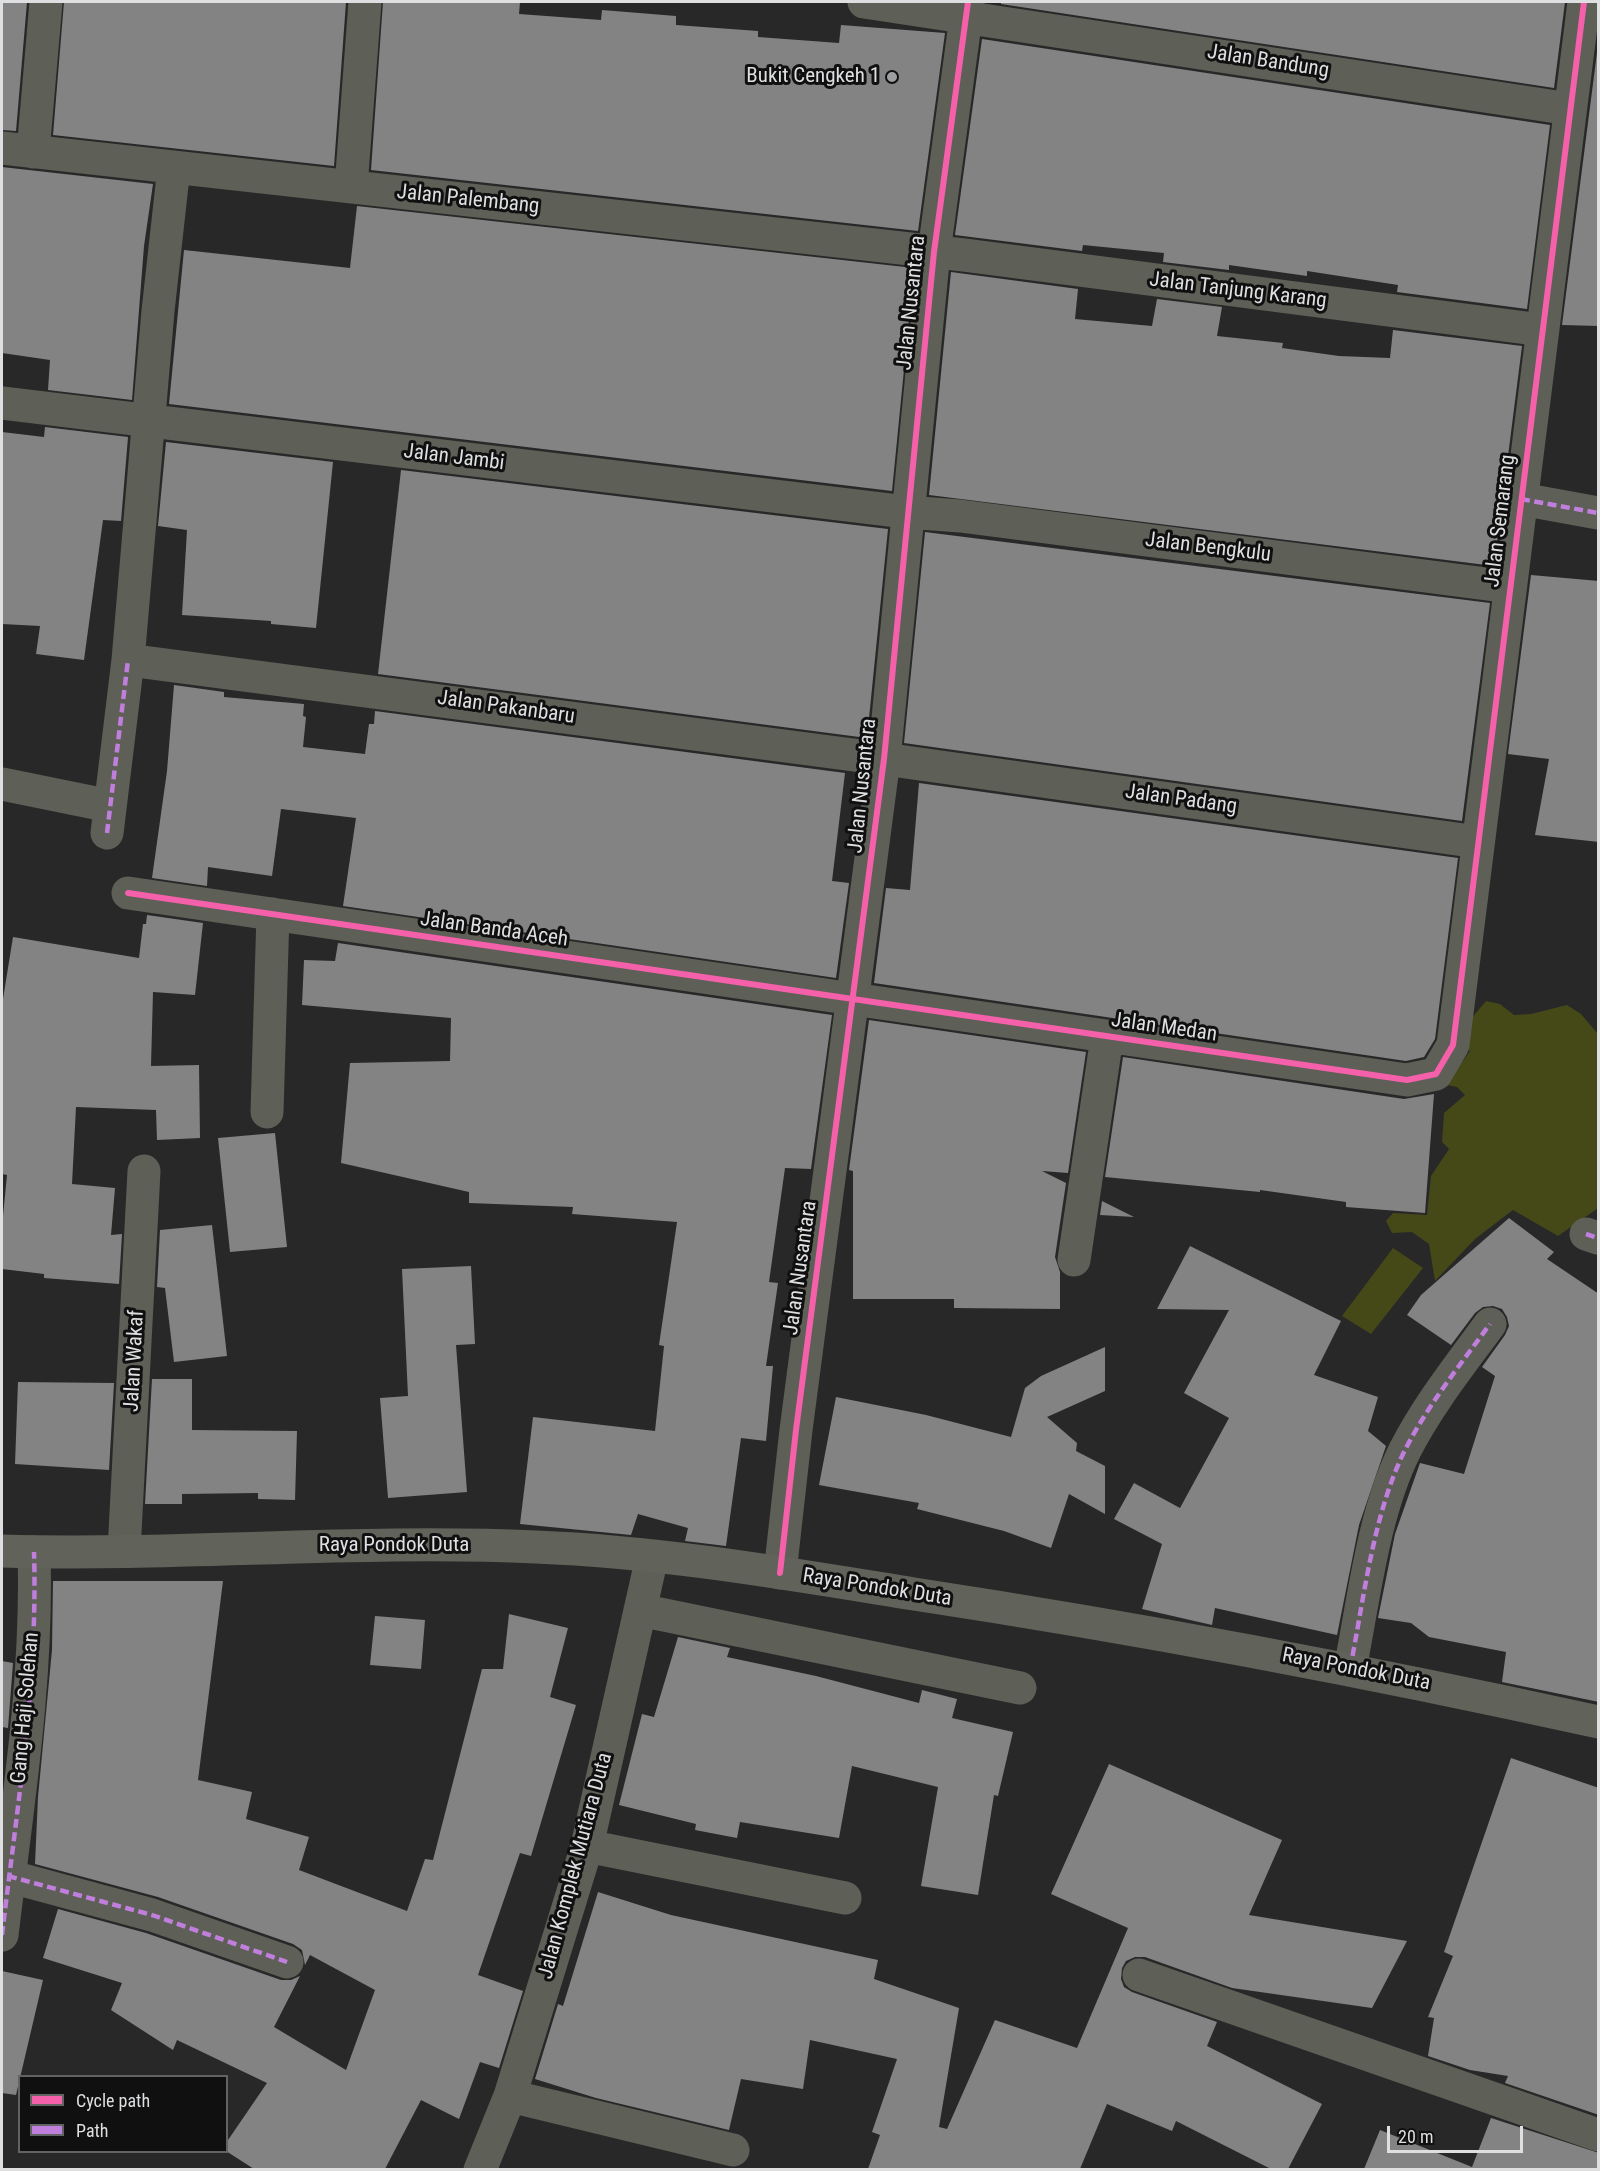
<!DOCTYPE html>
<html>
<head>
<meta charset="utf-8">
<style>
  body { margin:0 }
  #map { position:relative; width:1600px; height:2171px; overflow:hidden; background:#282829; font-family:"Roboto Condensed",sans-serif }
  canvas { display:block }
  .frame { position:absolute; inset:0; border:3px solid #dedfe0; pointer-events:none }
  .legend { position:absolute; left:18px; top:2075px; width:210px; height:78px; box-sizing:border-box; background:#101011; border:2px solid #626364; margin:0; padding:8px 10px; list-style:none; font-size:18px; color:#dedfe0 }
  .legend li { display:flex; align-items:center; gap:12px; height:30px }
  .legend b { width:30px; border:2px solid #626364 }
  .scale { position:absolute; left:1387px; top:2126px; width:136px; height:27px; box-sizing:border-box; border:3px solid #dedfe0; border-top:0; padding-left:8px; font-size:18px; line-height:21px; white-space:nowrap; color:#dedfe0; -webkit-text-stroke:4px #101011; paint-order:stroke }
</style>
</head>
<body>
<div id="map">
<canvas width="1600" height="2171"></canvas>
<div class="frame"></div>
<ul class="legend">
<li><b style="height:8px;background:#f560ab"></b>Cycle path</li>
<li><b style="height:8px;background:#c07fdc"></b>Path</li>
</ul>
<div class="scale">20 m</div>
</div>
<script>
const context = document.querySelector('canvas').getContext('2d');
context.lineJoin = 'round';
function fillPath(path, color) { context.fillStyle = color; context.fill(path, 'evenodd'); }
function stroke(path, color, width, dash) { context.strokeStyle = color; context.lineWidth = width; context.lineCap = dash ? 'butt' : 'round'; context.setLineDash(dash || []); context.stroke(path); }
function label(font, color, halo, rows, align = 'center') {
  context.font = font + ' "Roboto Condensed",sans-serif'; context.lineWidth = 6; context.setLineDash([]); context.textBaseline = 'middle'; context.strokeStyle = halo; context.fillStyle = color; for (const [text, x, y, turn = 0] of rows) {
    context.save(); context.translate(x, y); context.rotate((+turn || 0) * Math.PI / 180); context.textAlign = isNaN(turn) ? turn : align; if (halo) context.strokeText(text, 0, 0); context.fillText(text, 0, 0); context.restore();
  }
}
fillPath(new Path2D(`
  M 1486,1001 L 1500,1004 L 1514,1015 L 1531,1014 L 1567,1005 L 1581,1014 L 1598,1034 L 1598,1208 L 1558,1236 L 1513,1210 L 1475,1239 L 1435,1281 L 1429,1244 L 1412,1232 L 1392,1233 L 1386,1221 L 1393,1213 L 1427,1215 L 1431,1176 L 1449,1149 L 1442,1142 L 1444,1113 L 1465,1095 L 1457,1087 L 1447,1085 L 1451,1069 L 1463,1061 L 1470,1051 L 1459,1041 L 1459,1033 Z
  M 1393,1248 L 1423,1268 L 1371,1334 L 1342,1316 Z`), '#454817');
fillPath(new Path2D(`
  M 2,2 L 27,2 L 16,131 L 2,130 Z
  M 64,2 L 346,2 L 334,166 L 53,135 Z
  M 383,2 L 520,2 L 519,14 L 601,20 L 602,10 L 676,16 L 676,25 L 758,31 L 758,37 L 839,43 L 841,25 L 945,33 L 918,231 L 371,170 Z
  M 1001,2 L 1565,2 L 1554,88 L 1001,4 Z
  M 1599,37 L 1599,326 L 1562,325 Z
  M 982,39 L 1550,125 L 1527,309 L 1397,292 L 1398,285 L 1307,271 L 1307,276 L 1229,265 L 1229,270 L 1163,262 L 1164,253 L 1083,245 L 1082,251 L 955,235 Z
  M 2,167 L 153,184 L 144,246 L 132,400 L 48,390 L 50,360 L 2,353 Z
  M 357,206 L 914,268 L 892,491 L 169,404 L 184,250 L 350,268 Z
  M 951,272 L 1078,289 L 1075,319 L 1152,326 L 1157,299 L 1222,307 L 1217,336 L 1283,343 L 1282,348 L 1339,356 L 1390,358 L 1393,330 L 1522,346 L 1494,566 L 929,495 Z
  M 45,427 L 128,437 L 121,521 L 103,520 L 84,660 L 36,654 L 40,626 L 2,624 L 2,432 L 44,437 Z
  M 166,442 L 333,462 L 316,628 L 271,624 L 271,621 L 182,615 L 187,530 L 158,526 Z
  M 401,470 L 888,529 L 867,738 L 378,674 Z
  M 925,532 L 1490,603 L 1462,821 L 904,743 Z
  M 1531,575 L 1599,581 L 1599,842 L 1535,835 L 1549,759 L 1508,754 Z
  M 174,685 L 224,692 L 224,697 L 304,704 L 303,716 L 306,717 L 303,747 L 365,754 L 369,724 L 374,724 L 375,711 L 845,773 L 832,881 L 849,883 L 836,978 L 343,906 L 356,818 L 281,809 L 272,876 L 208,867 L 207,886 L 152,878 L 167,771 Z
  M 919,783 L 1458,858 L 1435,1039 L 1424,1057 L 1406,1061 L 874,983 L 886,888 L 910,890 Z
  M 147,915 L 203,923 L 195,995 L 153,992 L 151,1066 L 199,1065 L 200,1138 L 157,1140 L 156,1110 L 76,1107 L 72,1184 L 115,1188 L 111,1235 L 122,1234 L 119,1284 L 44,1278 L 44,1274 L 2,1269 L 2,1226 L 7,1175 L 2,1174 L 2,1005 L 13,937 L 139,958 L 143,924 L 146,924 Z
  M 338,943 L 832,1015 L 811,1169 L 785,1168 L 769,1282 L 778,1283 L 766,1366 L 773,1366 L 766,1441 L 741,1438 L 726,1546 L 685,1541 L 688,1528 L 638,1514 L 631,1535 L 520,1524 L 533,1417 L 655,1431 L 664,1346 L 659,1345 L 677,1222 L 572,1214 L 573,1207 L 469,1203 L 469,1192 L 341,1163 L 350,1063 L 450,1061 L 451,1018 L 302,1005 L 304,960 L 335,961 Z
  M 869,1020 L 1086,1052 L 1068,1173 L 1042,1171 L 1066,1183 L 1055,1257 L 1060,1272 L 1060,1309 L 954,1308 L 954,1299 L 853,1299 L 853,1171 L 849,1170 Z
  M 1123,1057 L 1404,1099 L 1434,1094 L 1425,1213 L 1346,1207 L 1346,1202 L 1260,1190 L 1260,1192 L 1105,1177 Z
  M 275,1133 L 287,1247 L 230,1252 L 218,1138 Z
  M 1102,1201 L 1134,1217 L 1100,1215 Z
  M 1509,1218 L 1554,1252 L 1547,1259 L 1599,1294 L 1599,1702 L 1502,1682 L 1506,1652 L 1429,1637 L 1411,1623 L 1378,1618 L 1395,1534 L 1420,1463 L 1464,1474 L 1495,1376 L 1482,1367 L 1505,1335 L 1509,1326 L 1507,1317 L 1502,1309 L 1493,1306 L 1483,1307 L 1475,1313 L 1451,1345 L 1407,1315 L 1421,1295 Z
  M 212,1225 L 227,1356 L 174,1362 L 165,1288 L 157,1287 L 160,1230 Z
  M 1190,1246 L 1341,1321 L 1314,1375 L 1378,1397 L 1368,1431 L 1386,1446 L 1359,1525 L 1337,1635 L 1215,1608 L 1212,1625 L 1142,1609 L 1162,1544 L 1114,1519 L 1134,1483 L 1180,1508 L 1229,1418 L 1184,1393 L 1229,1310 L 1157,1309 Z
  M 471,1266 L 475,1344 L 456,1345 L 467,1492 L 388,1498 L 380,1398 L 408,1396 L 402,1269 Z
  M 1105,1347 L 1105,1391 L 1047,1417 L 1077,1443 L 1076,1451 L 1105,1466 L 1105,1514 L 1069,1494 L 1051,1548 L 1004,1531 L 917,1509 L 919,1503 L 819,1485 L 836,1397 L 926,1415 L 1011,1437 L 1025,1388 L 1041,1376 Z
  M 152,1379 L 192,1379 L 192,1430 L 297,1431 L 295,1500 L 258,1499 L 258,1493 L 182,1494 L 182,1504 L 145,1504 Z
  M 18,1382 L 114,1383 L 109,1470 L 15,1464 Z
  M 53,1581 L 223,1581 L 198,1780 L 252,1792 L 246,1819 L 309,1837 L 299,1870 L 407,1911 L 425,1859 L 433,1860 L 482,1669 L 503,1669 L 509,1614 L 568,1628 L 550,1697 L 576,1705 L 531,1856 L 520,1853 L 478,1975 L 523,1991 L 499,2068 L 480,2062 L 459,2119 L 421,2100 L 385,2169 L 254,2169 L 226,2151 L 226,2143 L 267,2083 L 177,2040 L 173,2050 L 111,2010 L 122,1983 L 43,1958 L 58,1909 L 146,1933 L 281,1980 L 291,1980 L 300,1976 L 274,2027 L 346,2070 L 375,1990 L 310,1955 L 305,1965 L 302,1950 L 293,1944 L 158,1897 L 35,1864 L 38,1797 L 52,1650 Z
  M 375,1616 L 425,1620 L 421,1669 L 370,1665 Z
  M 678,1637 L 730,1648 L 727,1657 L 816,1676 L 919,1703 L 922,1690 L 957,1699 L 952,1718 L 1013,1732 L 998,1796 L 994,1795 L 978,1895 L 921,1886 L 938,1787 L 852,1766 L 839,1838 L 740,1822 L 737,1838 L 695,1830 L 696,1824 L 619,1805 L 642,1714 L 654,1717 Z
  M 2,1661 L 13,1663 L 8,1728 L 2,1727 Z
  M 1511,1758 L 1599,1788 L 1599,2115 L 1505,2083 L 1508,2076 L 1470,2070 L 1428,2056 L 1434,2018 L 1428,2017 L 1453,1956 L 1444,1952 Z
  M 1109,1764 L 1282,1840 L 1249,1915 L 1407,1941 L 1372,2008 L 1232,1988 L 1145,1957 L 1135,1957 L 1126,1961 L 1122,1968 L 1121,1979 L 1124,1987 L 1132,1992 L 1217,2022 L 1207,2046 L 1322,2104 L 1288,2169 L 1271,2169 L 1176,2121 L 1172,2131 L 1107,2104 L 1080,2169 L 868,2169 L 880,2135 L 872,2132 L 897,2059 L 810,2040 L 803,2089 L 741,2079 L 729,2130 L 596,2098 L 535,2079 L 558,2004 L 563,2006 L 598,1892 L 671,1915 L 878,1960 L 874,1979 L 959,2008 L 939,2127 L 947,2129 L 995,2020 L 1077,2048 L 1128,1928 L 1051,1894 Z
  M 2,1971 L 43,1980 L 16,2095 L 2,2093 Z
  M 1491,2118 L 1599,2153 L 1599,2169 L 1364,2169 L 1380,2130 L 1472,2167 Z`), '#838384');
stroke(new Path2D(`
  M 864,2 L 1570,109
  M 2,148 L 964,255 L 1542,330
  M 33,152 L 46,2
  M 351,187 L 365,2
  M 2,403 L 906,512 L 960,516 L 1510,587
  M 1521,499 L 1598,513
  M 128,660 L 884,759 L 1478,842
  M 2,784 L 110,806
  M 107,833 L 128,660 L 158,311 L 174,167
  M 128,893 L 1407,1080 L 1436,1074 L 1453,1045 L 1584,2
  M 267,1112 L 273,914
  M 1586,1234 L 1598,1238
  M 1074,1260 L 1107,1037
  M 124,1551 L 144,1171
  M 640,1610 L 1020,1688
  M 1350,1669 C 1364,1599 1373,1514 1405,1450 C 1428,1405 1460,1365 1490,1324
  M 587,1846 L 845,1898
  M 8,1876 L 152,1915 L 287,1962
  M 2,1935 C 17,1808 38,1681 34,1552
  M 1139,1975 L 1598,2135
  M 510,2096 L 733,2150
  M 480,2170 L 510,2096 L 587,1846 L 652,1557`), '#5e5f57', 33);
stroke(new Path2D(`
  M 780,1573 L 796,1430 L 884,759 L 934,252 L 968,2`), '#5e5f57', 33);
stroke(new Path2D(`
  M 2,1551 C 180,1556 358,1539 536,1547 C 663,1552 789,1574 914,1594 C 1144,1629 1371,1672 1598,1722`), '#616259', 33);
stroke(new Path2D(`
  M 1521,499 L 1598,513
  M 107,833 L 128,660
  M 1586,1234 L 1598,1238
  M 1350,1669 C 1364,1599 1373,1514 1405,1450 C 1428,1405 1460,1365 1490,1324
  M 8,1876 L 152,1915 L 287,1962
  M 2,1935 C 17,1808 38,1681 34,1552`), '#c07fdc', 4.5, [9, 4.5]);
stroke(new Path2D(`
  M 128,893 L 1407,1080 L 1436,1074 L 1453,1045 L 1584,2
  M 780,1573 L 796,1430 L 884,759 L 934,252 L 968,2`), '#f560ab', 6);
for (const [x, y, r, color] of [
  [892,77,6,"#9e9fa0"]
]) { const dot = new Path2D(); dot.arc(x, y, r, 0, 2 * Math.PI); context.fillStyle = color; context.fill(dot); stroke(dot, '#101011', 2); }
label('21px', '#dedfe0', '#101011', [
  ["Jalan Bandung",1268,62,9],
  ["Jalan Palembang",468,200,6],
  ["Jalan Tanjung Karang",1238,291,7],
  ["Jalan Nusantara",912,303,-84],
  ["Jalan Jambi",454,458,7],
  ["Jalan Semarang",1501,521,-83],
  ["Jalan Bengkulu",1208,548,7],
  ["Jalan Pakanbaru",506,708,8],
  ["Jalan Nusantara",863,786,-84],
  ["Jalan Padang",1181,800,8],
  ["Jalan Banda Aceh",494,930,8],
  ["Jalan Medan",1164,1028,8],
  ["Jalan Nusantara",801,1268,-82],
  ["Jalan Wakaf",135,1361,-87],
  ["Raya Pondok Duta",394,1546],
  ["Raya Pondok Duta",877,1588,9],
  ["Raya Pondok Duta",1356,1670,11],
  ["Gang Haji Solehan",26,1708,-85],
  ["Jalan Komplek Mutiara Duta",576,1866,-75]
]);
label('21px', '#dedfe0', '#101011', [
  ["Bukit Cengkeh 1",880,77]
], 'right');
</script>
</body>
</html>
